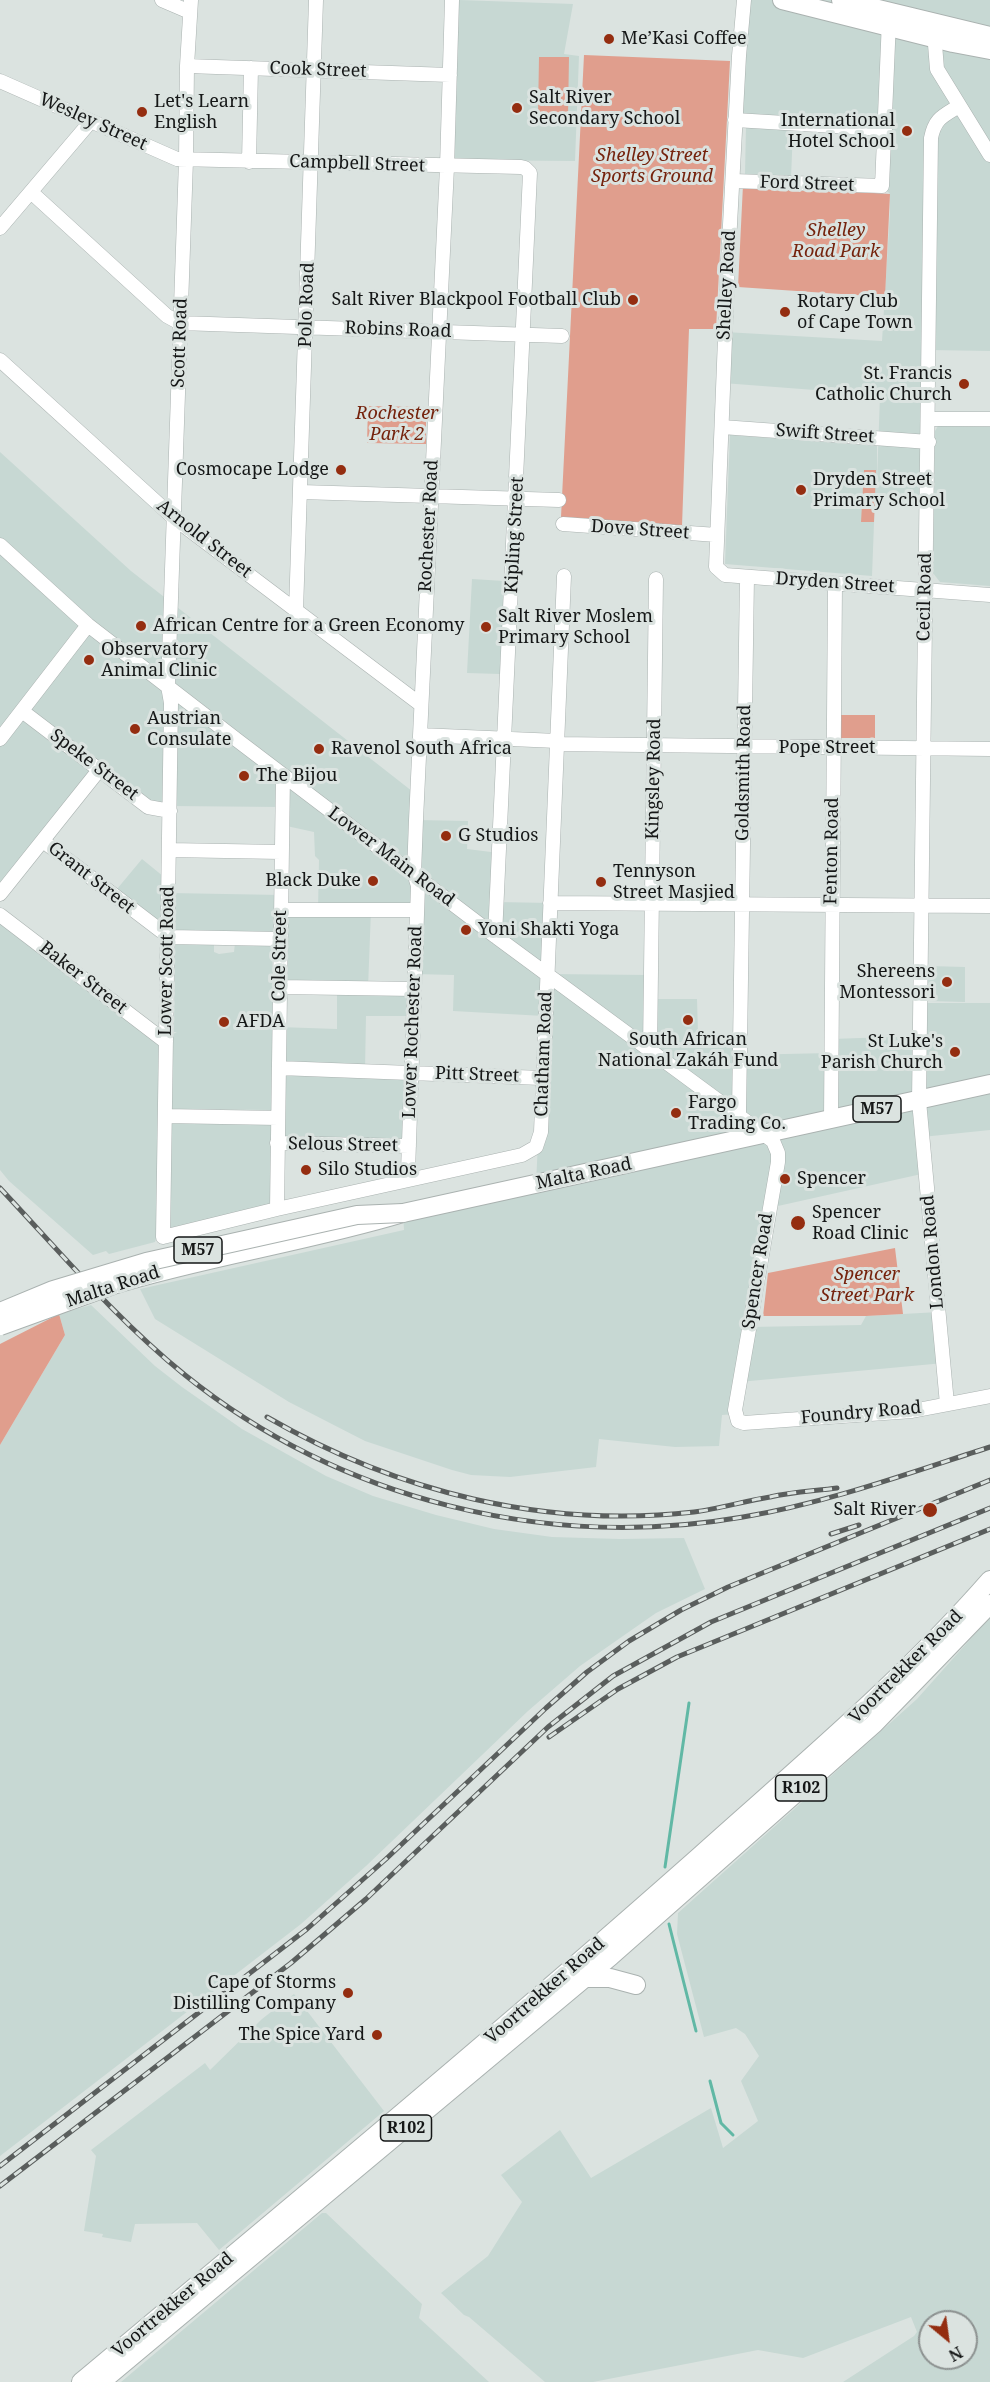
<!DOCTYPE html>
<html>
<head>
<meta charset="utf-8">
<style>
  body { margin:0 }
  #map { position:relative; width:990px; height:2382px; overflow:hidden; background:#dbe3e0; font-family:"Noto Serif",serif }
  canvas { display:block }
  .north { position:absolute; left:918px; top:2310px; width:60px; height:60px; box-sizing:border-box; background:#dbe3e0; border:2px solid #8c9190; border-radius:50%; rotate:151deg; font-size:16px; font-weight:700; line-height:24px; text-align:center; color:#151717 }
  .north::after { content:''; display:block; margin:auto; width:21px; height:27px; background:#942d10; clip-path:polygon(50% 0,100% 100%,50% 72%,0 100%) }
</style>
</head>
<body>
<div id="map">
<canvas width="990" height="2382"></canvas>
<div class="north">N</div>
</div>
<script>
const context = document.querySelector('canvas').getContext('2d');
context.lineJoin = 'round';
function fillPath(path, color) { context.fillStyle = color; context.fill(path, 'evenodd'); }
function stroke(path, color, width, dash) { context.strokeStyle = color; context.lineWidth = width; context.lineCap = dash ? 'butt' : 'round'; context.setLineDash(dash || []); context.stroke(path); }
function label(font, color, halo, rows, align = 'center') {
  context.font = font + ' "Noto Serif",serif'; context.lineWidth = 6; context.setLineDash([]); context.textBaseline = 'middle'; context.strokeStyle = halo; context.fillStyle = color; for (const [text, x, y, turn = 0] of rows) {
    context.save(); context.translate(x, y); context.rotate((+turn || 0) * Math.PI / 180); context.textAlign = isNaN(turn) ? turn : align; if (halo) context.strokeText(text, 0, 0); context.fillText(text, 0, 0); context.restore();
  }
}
fillPath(new Path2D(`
  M 459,0 L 573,4 L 564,54 L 579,56 L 575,161 L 454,160 Z
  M 744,0 L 990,0 L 990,351 L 929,350 L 927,497 L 875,497 L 872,576 L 725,564 L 730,435 L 877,446 L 877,481 L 880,395 L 723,383 L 725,332 L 882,341 L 890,212 L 890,194 L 882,186 L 885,129 L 735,120 Z
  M 746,126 L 793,129 L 791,178 L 745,175 Z
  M 938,426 L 990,427 L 990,586 L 940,582 L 933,573 L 935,431 Z
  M 0,452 L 131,571 L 417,795 L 416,820 L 468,821 L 467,849 L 499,853 L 497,902 L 550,903 L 547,974 L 650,975 L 651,999 L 697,999 L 698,1034 L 740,1034 L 739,1055 L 831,1053 L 831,1039 L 920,1036 L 920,1003 L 990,1003 L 990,1130 L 922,1137 L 926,1173 L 769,1208 L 750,1327 L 861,1325 L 866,1316 L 939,1312 L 944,1363 L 739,1382 L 735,1414 L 722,1415 L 719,1446 L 675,1447 L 599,1439 L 596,1467 L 510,1477 L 471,1475 L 452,1470 L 365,1441 L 289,1402 L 155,1319 L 140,1289 L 404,1230 L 403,1213 L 536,1184 L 544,1016 L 453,1011 L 454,975 L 414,974 L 417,910 L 371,910 L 368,988 L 414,989 L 412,1016 L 366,1016 L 365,1070 L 411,1073 L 409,1146 L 278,1143 L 277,1209 L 156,1239 L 155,1242 L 109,1254 L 106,1251 L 93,1255 L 9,1181 L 0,1170 L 0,915 L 166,1042 L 165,1116 L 278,1118 L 279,1027 L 337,1029 L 337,989 L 280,987 L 280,939 L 169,937 L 112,895 L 142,859 L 169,881 L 169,893 L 281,895 L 281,910 L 318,910 L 319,860 L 315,856 L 314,832 L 282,825 L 281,807 L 170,806 L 161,810 L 99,770 L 0,894 Z
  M 472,579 L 504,581 L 500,674 L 467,673 Z
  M 175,942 L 210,943 L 210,945 L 214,944 L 214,952 L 219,954 L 234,952 L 235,943 L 272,944 L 273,1009 L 271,1110 L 172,1109 L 173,1034 L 177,1032 L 174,1032 Z
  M 928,966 L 965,967 L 965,1002 L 928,1001 Z
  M 91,1305 L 155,1366 L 182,1387 L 242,1429 L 326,1476 L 373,1496 L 436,1515 L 494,1529 L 552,1537 L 620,1539 L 684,1538 L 705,1589 L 656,1613 L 580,1666 L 528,1711 L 366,1866 L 301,1924 L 0,2156 L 0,1445 L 65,1335 L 59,1314 Z
  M 990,1617 L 990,2382 L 843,2382 L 914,2336 L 917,2332 L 911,2317 L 803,2358 L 758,2350 L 593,2382 L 545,2382 L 469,2317 L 464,2315 L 441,2293 L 488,2256 L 522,2202 L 501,2175 L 560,2130 L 591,2178 L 711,2108 L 723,2148 L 758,2121 L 741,2081 L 759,2056 L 745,2034 L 736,2028 L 704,2037 L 677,1934 L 678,1913 L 917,1699 ZM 930,2322 L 966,2322 L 966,2358 L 930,2358 Z
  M 294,1994 L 384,2111 L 219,2250 L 197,2223 L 135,2224 L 131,2242 L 102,2237 L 103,2234 L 84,2231 L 96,2156 L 91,2150 L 205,2063 L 210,2070 L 262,2019 Z
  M 322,2213 L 326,2213 L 422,2304 L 419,2318 L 489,2382 L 121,2382 Z`), '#c7d8d3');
fillPath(new Path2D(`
  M 584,55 L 730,61 L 716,329 L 689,329 L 682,526 L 561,517 Z
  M 539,57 L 569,57 L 568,116 L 538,115 Z
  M 743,185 L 890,194 L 885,297 L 738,287 Z
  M 368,406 L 426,407 L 426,444 L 367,443 Z
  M 864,470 L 876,470 L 874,522 L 861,522 Z
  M 841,715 L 875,715 L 875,738 L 841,738 Z
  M 895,1248 L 903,1314 L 866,1316 L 763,1316 L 768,1273 Z
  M 59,1314 L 65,1335 L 0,1445 L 0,1344 Z`), '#e09e8d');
stroke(new Path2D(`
  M 665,1867 L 689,1703
  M 669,1924 L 696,2031
  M 710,2081 L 721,2123 L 733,2135`), '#61b8a5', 3);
const minor = new Path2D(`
  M 162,0 L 190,12
  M 191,0 L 187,66 L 186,160 L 168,686 L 171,703 L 163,1237 L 277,1209 L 522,1155 L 536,1147 L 541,1132 L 564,576
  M 744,0 L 739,56 L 728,262 L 716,567 L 725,575 L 990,595
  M 934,32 L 937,69 L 990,155
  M 187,66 L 450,75
  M 0,81 L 177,159 L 521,167 L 525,168 L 530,173 L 495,936
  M 735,120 L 885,129
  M 249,162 L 251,68
  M 733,181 L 882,186 L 889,20
  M 31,192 L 167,316 L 180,323 L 562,336
  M 0,228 L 91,121
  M 0,360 L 175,519 L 420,704
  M 929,419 L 990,419
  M 722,427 L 929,442
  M 301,492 L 559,500
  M 563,524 L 717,535
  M 0,545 L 88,625 L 237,740 L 495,936 L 773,1141 L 778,1153 L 778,1162 L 735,1410 L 738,1421 L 744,1423 L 912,1411 L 990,1396
  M 296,611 L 316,0
  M 22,711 L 148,807 L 170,811
  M 420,735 L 557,741
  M 0,739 L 88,625
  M 556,744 L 990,749
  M 43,841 L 169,937
  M 169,850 L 281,852
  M 0,894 L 99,770
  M 550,903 L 990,906
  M 281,910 L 417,910
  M 0,915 L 166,1042
  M 169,937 L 280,939
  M 280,987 L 414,989
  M 650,1051 L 656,579
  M 279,1068 L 542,1078
  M 739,1113 L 747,577
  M 165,1116 L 278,1118
  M 831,1119 L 835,584
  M 277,1143 L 409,1146
  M 408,1171 L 418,886 L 414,873 L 416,820 L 447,167 L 452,0
  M 277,1209 L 283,775
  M 947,1404 L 919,1101 L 931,138 C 935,118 943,116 959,106`);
const major = new Path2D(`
  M 782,0 L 953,43 L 990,50
  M 841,0 L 990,36
  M 113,1285 C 208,1256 307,1242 403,1213 L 990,1084
  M 585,1978 L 610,1978 L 636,1985
  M 81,2382 C 287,2210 493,2039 694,1861 C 795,1770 900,1683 990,1580
  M 101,2382 L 611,1956 L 874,1724 L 990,1604`);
stroke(minor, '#aab2b0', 15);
stroke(major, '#aab2b0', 20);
stroke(minor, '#fff', 14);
stroke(major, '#fff', 18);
const rail = new Path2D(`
  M 0,1188 C 60,1252 117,1320 185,1375 C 340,1500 547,1551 743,1517 C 827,1503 909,1473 990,1447
  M 267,1417 C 397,1492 545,1529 694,1512 C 719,1509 744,1501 770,1497 C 792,1492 815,1491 837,1488
  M 831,1534 L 859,1525
  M 549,1737 L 618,1689 L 677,1657 L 990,1529
  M 0,2166 L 307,1929 L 386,1859 L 546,1708 L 587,1672 L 629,1641 L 681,1610 L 728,1587 L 990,1480
  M 0,2186 L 291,1963 L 366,1899 L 548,1727 L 613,1676 L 711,1622 L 990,1508`);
stroke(rail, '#5a5e5d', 5);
stroke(rail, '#dbe3e0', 3, [9]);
const majorBridge = new Path2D(`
  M 0,1312 L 53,1290 L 146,1262 L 357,1215 L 403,1213
  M 0,1326 L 113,1285`);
stroke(majorBridge, '#aab2b0', 20, []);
stroke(majorBridge, '#fff', 18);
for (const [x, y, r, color] of [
  [609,39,6,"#942d10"],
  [517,108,6,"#942d10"],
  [142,112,6,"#942d10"],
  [907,131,6,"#942d10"],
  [633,300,6,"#942d10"],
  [785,312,6,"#942d10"],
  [964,384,6,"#942d10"],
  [341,470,6,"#942d10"],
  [801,490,6,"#942d10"],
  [141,626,6,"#942d10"],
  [486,627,6,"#942d10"],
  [89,660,6,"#942d10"],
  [135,729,6,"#942d10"],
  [319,749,6,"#942d10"],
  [244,776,6,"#942d10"],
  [446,836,6,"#942d10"],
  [373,881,6,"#942d10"],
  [601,882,6,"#942d10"],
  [466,930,6,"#942d10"],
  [947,982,6,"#942d10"],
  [688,1020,6,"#942d10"],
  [224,1022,6,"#942d10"],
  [955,1052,6,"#942d10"],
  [676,1113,6,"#942d10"],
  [306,1170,6,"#942d10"],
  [785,1179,6,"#942d10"],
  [798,1223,8,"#942d10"],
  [930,1510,8,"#942d10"],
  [348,1993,6,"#942d10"],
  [377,2035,6,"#942d10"]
]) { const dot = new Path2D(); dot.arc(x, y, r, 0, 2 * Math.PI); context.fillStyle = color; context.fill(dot); stroke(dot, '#dbe3e0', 2); }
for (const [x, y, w] of [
  [877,1109,48],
  [198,1250,48],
  [801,1788,51],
  [406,2128,51]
]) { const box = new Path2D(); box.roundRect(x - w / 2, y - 13, w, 26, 4.5); context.fillStyle = '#dbe3e0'; context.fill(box); stroke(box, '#151717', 1.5); }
label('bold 16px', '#151717', null, [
  ["M57",877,1109],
  ["M57",198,1250],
  ["R102",801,1788],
  ["R102",406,2128]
]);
label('18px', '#151717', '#dbe3e0', [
  ["Me’Kasi Coffee",621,39],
  ["Salt River",529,98],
  ["Secondary School",529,119],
  ["Let's Learn",154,102],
  ["English",154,123],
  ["International",895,121,"right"],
  ["Hotel School",895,142,"right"],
  ["Salt River Blackpool Football Club",621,300,"right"],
  ["Rotary Club",797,302],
  ["of Cape Town",797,323],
  ["St. Francis",952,374,"right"],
  ["Catholic Church",952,395,"right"],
  ["Cosmocape Lodge",329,470,"right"],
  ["Dryden Street",813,480],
  ["Primary School",813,501],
  ["Salt River Moslem",498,617],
  ["Primary School",498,638],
  ["African Centre for a Green Economy",153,626],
  ["Observatory",101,650],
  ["Animal Clinic",101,671],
  ["Austrian",147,719],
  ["Consulate",147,740],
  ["Ravenol South Africa",331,749],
  ["The Bijou",256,776],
  ["G Studios",458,836],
  ["Tennyson",613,872],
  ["Street Masjied",613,893],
  ["Black Duke",361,881,"right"],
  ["Yoni Shakti Yoga",478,930],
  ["Shereens",935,972,"right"],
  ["Montessori",935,993,"right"],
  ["AFDA",236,1022],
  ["South African",688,1040,"center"],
  ["National Zakáh Fund",688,1061,"center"],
  ["St Luke's",943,1042,"right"],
  ["Parish Church",943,1063,"right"],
  ["Fargo",688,1103],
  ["Trading Co.",688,1124],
  ["Silo Studios",318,1170],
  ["Spencer",797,1179],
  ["Spencer",812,1213],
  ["Road Clinic",812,1234],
  ["Salt River",916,1510,"right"],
  ["Cape of Storms",336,1983,"right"],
  ["Distilling Company",336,2004,"right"],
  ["The Spice Yard",365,2035,"right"]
], 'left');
label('18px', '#151717', '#dbe3e0', [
  ["Cook Street",318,70,2],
  ["Wesley Street",93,122,24],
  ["Campbell Street",357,164,2],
  ["Ford Street",807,184,2],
  ["Shelley Road",727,285,-87],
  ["Polo Road",307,305,-88],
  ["Robins Road",398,330,2],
  ["Scott Road",180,343,-88],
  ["Swift Street",825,434,4],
  ["Rochester Road",429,526,-87],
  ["Dove Street",640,530,4],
  ["Kipling Street",515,535,-87],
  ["Arnold Street",204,539,38],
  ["Dryden Street",835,583,4],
  ["Cecil Road",925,597,-89],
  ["Pope Street",827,748],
  ["Speke Street",94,765,37],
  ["Goldsmith Road",744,773,-89],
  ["Kingsley Road",654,779,-89],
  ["Fenton Road",832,851,-89],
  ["Lower Main Road",391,857,37],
  ["Grant Street",91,878,38],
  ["Cole Street",280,956,-89],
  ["Lower Scott Road",167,961,-89],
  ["Baker Street",83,978,38],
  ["Lower Rochester Road",413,1022,-88],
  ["Chatham Road",544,1054,-88],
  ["Pitt Street",477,1075,2],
  ["Selous Street",343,1145,1],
  ["Malta Road",584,1174,-12],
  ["London Road",933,1252,-95],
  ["Spencer Road",758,1271,-81],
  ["Malta Road",113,1287,-18],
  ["Foundry Road",861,1413,-5],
  ["Voortrekker Road",906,1667,-45],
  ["Voortrekker Road",545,1991,-41],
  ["Voortrekker Road",173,2305,-40]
]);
label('italic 18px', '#75230d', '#dbe3e0', [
  ["Shelley Street",652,156],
  ["Sports Ground",652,177],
  ["Shelley",836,231],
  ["Road Park",836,252],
  ["Rochester",397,414],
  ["Park 2",397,435],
  ["Spencer",867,1275],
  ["Street Park",867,1296]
]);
</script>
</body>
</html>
